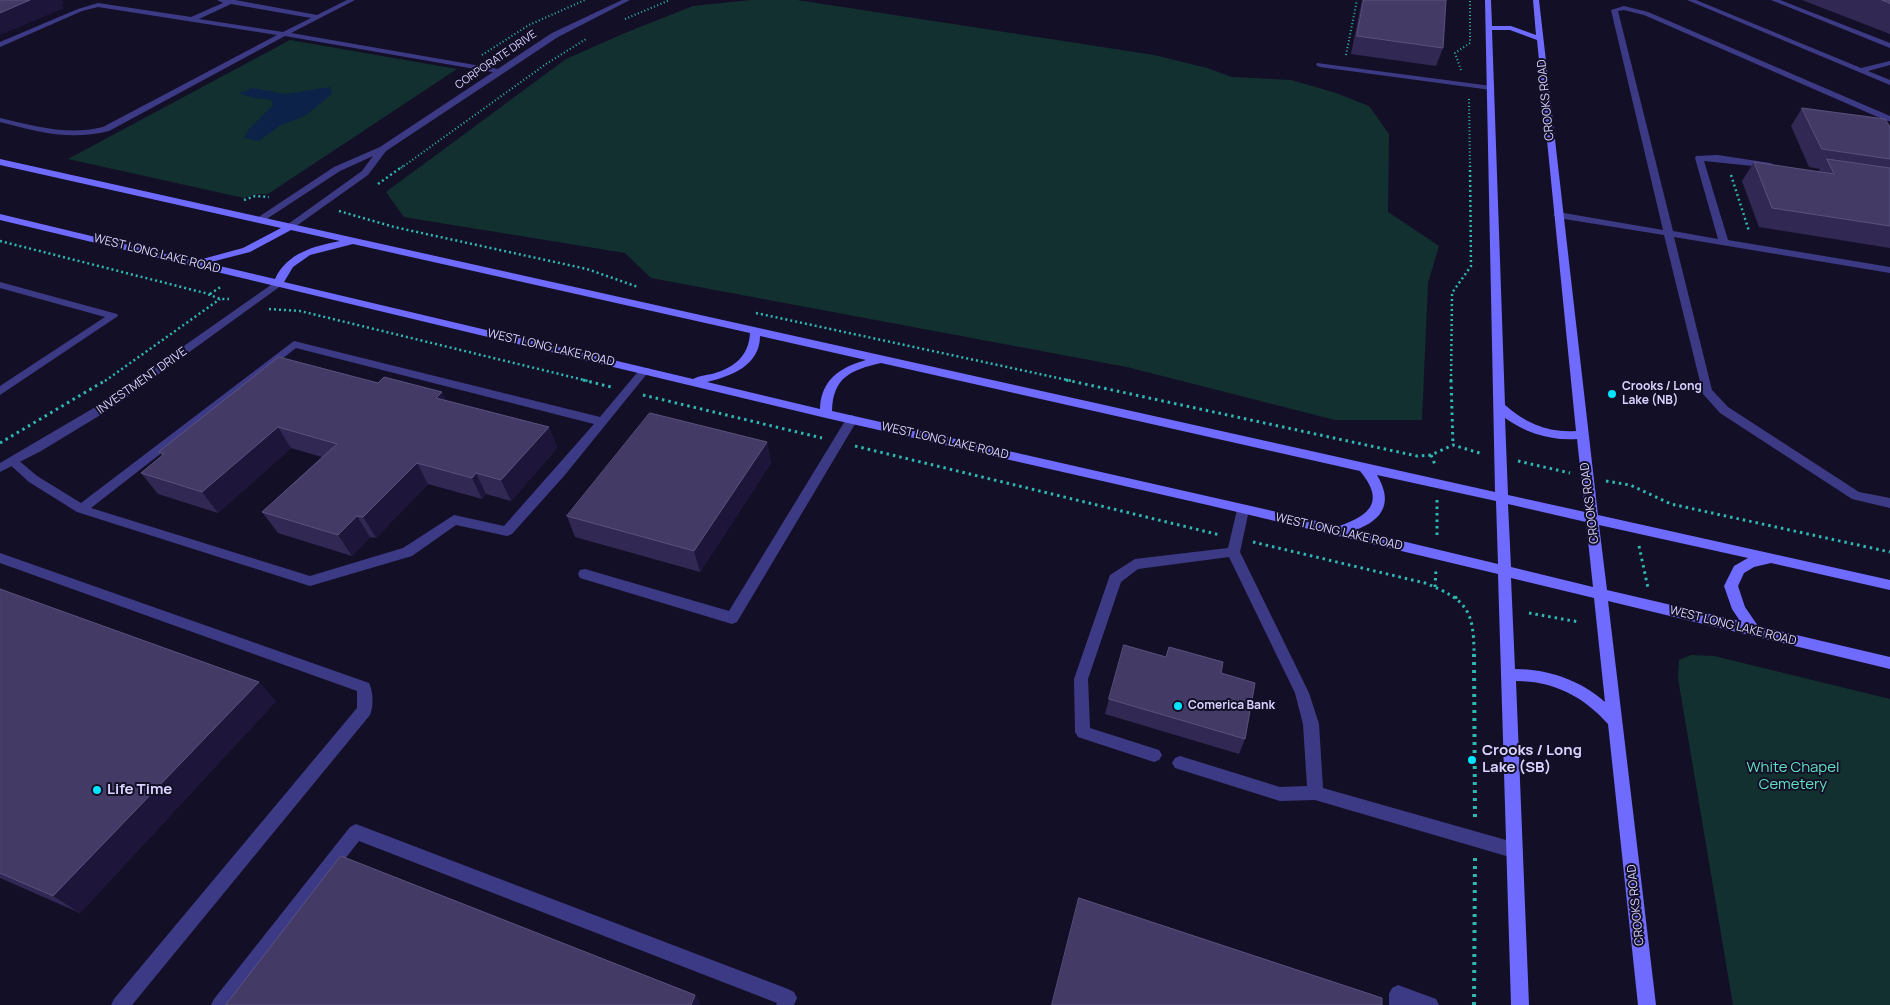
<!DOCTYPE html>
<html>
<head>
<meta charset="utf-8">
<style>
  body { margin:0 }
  canvas { display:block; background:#130f26 }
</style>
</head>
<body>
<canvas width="1890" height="1005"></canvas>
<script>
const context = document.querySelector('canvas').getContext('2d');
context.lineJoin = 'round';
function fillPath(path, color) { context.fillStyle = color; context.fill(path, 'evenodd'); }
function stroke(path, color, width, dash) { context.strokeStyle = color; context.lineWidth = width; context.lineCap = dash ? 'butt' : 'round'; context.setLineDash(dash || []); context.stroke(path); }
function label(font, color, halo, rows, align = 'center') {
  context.font = font + ' Manrope,sans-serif'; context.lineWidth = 4; context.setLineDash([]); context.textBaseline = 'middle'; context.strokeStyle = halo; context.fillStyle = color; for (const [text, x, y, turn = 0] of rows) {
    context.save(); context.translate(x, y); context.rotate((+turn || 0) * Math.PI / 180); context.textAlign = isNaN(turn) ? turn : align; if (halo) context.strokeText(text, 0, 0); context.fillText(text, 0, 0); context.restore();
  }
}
fillPath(new Path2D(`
  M 751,0 L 797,0 L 1154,55 L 1207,68 L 1232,77 L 1291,80 L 1336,93 L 1369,106 L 1389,134 L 1388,212 L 1439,246 L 1428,283 L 1422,420 L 1335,420 L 1127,367 L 651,278 L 625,253 L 404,217 L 386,192 L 566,59 L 625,33 L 693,6 Z
  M 290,40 L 457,69 L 268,194 L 256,194 L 244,198 L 68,159 Z
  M 1691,655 L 1714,656 L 1890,699 L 1890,1005 L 1733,1005 L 1678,678 L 1679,660 Z`), '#12302f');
fillPath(new Path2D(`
  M 330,87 L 332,94 L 305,116 L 281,125 L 259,141 L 244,138 L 248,130 L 273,105 L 271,100 L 250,97 L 239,93 L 252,88 L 286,94 Z`), '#0c2248');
stroke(new Path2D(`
  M 625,19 L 670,0
  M 482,55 L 529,25 L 585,0
  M 1346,55 L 1357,0
  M 1461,70 L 1455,53 L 1470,43 L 1470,0
  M 1469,99 L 1470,168
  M 401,168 L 546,64 L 586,39`), '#2fb8b0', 2, [1, 2.5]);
stroke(new Path2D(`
  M 1731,175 L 1749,231
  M 378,184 L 403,166
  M 244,200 L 255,196 L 269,197
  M 339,211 L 394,227 L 587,269 L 638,287
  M 0,241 L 205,293 L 220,299 L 229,299
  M 210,294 L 222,286
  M 269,309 L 300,311 L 588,381
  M 756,313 L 1072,381
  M 105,381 L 220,299
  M 1451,381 L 1452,293 L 1471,266 L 1470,166`), '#2fb8b0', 2.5, [2, 3]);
stroke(new Path2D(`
  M 583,380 L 611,387
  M 1066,380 L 1417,456 L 1431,455 L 1453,445 L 1483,454
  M 1451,380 L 1453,445
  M 643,395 L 822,438
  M 0,443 L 106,380
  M 855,446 L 1220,535
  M 1431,455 L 1436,467
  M 1518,461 L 1570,473
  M 1606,481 L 1630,485 L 1671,504 L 1890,552
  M 1437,500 L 1437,539
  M 1253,542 L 1425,583 C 1467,600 1474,610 1474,655
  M 1639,546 L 1648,588
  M 1435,587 L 1436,570
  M 1455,598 L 1460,595
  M 1529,613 L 1579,622`), '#2fb8b0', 3, [2.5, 4]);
stroke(new Path2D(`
  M 1474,654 L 1475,820
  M 1474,1005 L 1475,858`), '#2fb8b0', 4, [3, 5]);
fillPath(new Path2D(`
  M 217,0 L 235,0 L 317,15 L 347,0 L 355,0 L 291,33 L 498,69 L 502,71 L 498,73 L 285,36 L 109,131 C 69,141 39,132 0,122 L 0,118 C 35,126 68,136 103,127 L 277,35 L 98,7 L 82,11 L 0,47 L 0,42 L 78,9 L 98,3 L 191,17 L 223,3 ZM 231,4 L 311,18 L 283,32 L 199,19 Z
  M 1687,0 L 1696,0 L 1861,68 L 1890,61 L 1890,65 L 1868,71 L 1890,80 L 1890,85 Z
  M 1771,0 L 1780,0 L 1890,43 L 1890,48 Z
  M 1624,6 L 1648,12 L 1890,116 L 1890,121 L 1887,121 L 1644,15 L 1624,10 L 1618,11 L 1673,231 L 1718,239 L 1695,158 L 1696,156 L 1718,155 L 1770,163 L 1773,164 L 1773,168 L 1704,161 L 1728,240 L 1890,267 L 1890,273 L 1674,237 L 1712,390 L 1728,407 L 1859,492 L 1890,498 L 1890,508 L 1852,499 L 1720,413 L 1703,394 L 1664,235 L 1558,218 L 1553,215 L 1558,212 L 1663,230 L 1611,10 Z
  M 1317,63 L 1491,86 L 1495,88 L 1491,90 L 1320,67 L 1316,65 Z
  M 0,282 L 117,314 L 118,316 L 0,395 L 0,386 L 105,317 L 0,288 Z
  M 294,341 L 600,417 L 641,368 L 649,368 L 650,370 L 564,476 L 512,534 L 507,536 L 456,525 L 412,556 L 310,586 L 77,512 L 29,482 L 7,462 L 9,459 L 17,459 L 37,476 L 81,503 ZM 296,348 L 594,424 L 504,526 L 454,515 L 403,548 L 310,576 L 91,508 Z
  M 852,415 L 858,419 L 737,622 L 732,624 L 580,578 L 578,574 L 580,570 L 585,569 L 729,611 L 848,416 Z
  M 1243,505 L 1249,510 L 1240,552 L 1309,693 L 1319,724 L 1323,788 L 1513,842 L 1519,844 L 1521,850 L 1519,856 L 1513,858 L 1315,800 L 1280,801 L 1175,768 L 1172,763 L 1175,758 L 1180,756 L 1280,787 L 1307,786 L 1303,724 L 1295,693 L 1229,557 L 1138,569 L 1121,582 L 1088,679 L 1090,728 L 1159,750 L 1162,755 L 1159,760 L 1154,762 L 1078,737 L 1075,732 L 1074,679 L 1110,575 L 1135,559 L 1228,548 L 1237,510 Z
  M 0,553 L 369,683 C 373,691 374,706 370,715 L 132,1005 L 111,1005 L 114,999 L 357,708 L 357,691 L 0,563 Z
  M 356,824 L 788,989 L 794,992 L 797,998 L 794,1005 L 776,1005 L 777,1003 L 359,841 L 231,1005 L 211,1005 L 214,999 L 350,827 Z
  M 1398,985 L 1436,999 L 1439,1005 L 1389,1005 L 1389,994 L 1392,988 Z`), '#3d3a85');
fillPath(new Path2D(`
  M 278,280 L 282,281 L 282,285 L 112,408 L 41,451 L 0,472 L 0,463 L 104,402 Z`), '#3d3a85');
fillPath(new Path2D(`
  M 622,0 L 630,0 L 558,37 L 386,151 L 368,175 L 292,229 L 286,229 L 284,227 L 362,171 L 373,156 L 340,171 L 262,222 L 256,222 L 254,220 L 334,167 L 380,147 L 552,33 Z`), '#3d3a85');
fillPath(new Path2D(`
  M 1485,0 L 1491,0 L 1492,26 L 1511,26 L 1536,35 L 1533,0 L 1539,0 L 1598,515 L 1890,580 L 1890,590 L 1771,563 L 1754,567 L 1744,573 L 1738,586 L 1745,607 L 1758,626 L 1890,657 L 1890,669 L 1608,601 L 1656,1005 L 1638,1005 L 1608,724 C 1583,696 1553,681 1516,681 L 1529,1005 L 1511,1005 L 1498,574 L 1212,506 L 826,418 L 0,220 L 0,214 L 195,261 L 243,248 L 281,228 L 0,165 L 0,159 L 1495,492 ZM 1492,30 L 1510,30 L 1537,40 L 1576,431 C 1548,433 1525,423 1505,405 ZM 291,230 L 340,241 C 314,246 287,253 275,279 L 207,263 L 250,252 ZM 353,244 L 750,333 C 749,356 734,368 712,374 C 706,375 699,376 693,379 L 284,282 L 293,267 L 310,255 ZM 760,336 L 866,360 C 840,367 821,380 820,409 L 707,382 C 732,376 760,365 760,336 ZM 881,363 L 1360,471 C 1385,501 1371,515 1339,526 L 832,411 C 833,377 851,370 881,363 ZM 1505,418 C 1526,433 1551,441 1577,439 L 1585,512 L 1508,495 ZM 1377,475 L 1496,501 L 1498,564 L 1356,530 C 1384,519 1393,502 1377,475 ZM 1508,504 L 1586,522 L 1593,587 L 1511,567 ZM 1599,525 L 1748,558 L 1734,566 L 1724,586 L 1732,609 L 1740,621 L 1607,590 ZM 1511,578 L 1594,598 L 1605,702 C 1580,680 1548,669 1515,669 Z`), '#6f6bff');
fillPath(new Path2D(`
  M 1362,0 L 1446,0 L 1443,48 L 1436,66 L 1351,54 Z
  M 1802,0 L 1890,0 L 1890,34 Z
  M 1802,108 L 1890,127 L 1890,248 L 1759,227 L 1742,181 L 1754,162 L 1818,172 L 1820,169 L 1809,167 L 1791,126 Z
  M 378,383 L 549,427 L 557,448 L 511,501 L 486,494 L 482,499 L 428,484 L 376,538 L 370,537 L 352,556 L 278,533 L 262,512 L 322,457 L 291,448 L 218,513 L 158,494 L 141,473 L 162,456 L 159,452 Z
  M 767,442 L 771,463 L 700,572 L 575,537 L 567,516 Z
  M 0,589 L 276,701 L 80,913 L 0,878 Z
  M 1221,673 L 1245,739 L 1239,754 L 1105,714 L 1109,699 Z`), '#312854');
fillPath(new Path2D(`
  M 30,0 L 62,0 L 64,3 L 62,4 L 64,8 L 0,35 L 0,13 Z
  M 442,392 L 452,413 L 436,398 Z
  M 278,427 L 291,448 L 218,513 L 202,492 Z
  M 549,427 L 557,448 L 511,501 L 501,480 Z
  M 767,442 L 771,463 L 700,572 L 694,551 Z
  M 417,463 L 428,484 L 376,538 L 363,517 Z
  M 476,473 L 486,494 L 482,499 L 472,478 Z
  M 357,516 L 370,537 L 352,556 L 338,535 Z
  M 259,682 L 276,701 L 80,913 L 53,896 Z
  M 695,995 L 701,1005 L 691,1005 Z`), '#1d163a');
const building = new Path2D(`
  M 0,0 L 30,0 L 0,13 Z
  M 1364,0 L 1446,0 L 1443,48 L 1357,36 Z
  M 1882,0 L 1890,0 L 1890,3 Z
  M 1802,108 L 1885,119 L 1890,127 L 1890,159 L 1822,149 Z
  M 1827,159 L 1890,168 L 1890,226 L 1772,208 L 1754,162 L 1834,174 Z
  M 279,357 L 378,383 L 384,377 L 442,392 L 436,398 L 549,427 L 501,480 L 476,473 L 472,478 L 417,463 L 363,517 L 357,516 L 338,535 L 262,512 L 337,444 L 278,427 L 202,492 L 141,473 L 164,454 L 159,452 Z
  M 650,413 L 767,442 L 694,551 L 567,516 Z
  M 0,589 L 259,682 L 53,896 L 0,873 Z
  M 1124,645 L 1166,657 L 1169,647 L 1223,662 L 1221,673 L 1255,683 L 1245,739 L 1109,699 Z
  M 341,856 L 695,995 L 691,1005 L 226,1005 Z
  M 1079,898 L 1382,998 L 1382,1005 L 1052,1005 Z`);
fillPath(building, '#433a66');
stroke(building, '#5a527e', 1);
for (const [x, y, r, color] of [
  [1612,394,5,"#00e5ff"],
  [1178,706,5,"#00e5ff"],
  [1472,760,5,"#00e5ff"],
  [97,790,5,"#00e5ff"]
]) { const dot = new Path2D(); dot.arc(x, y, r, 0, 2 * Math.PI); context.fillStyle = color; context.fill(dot); stroke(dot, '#130f26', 2); }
label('11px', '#d9d4ff', '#130f26', [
  ["CORPORATE DRIVE",496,60,-34]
]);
label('12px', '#d9d4ff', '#130f26', [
  ["CROOKS ROAD",1546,100,-96],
  ["WEST LONG LAKE ROAD",157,254,14],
  ["WEST LONG LAKE ROAD",551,348,13],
  ["INVESTMENT DRIVE",142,381,-35],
  ["WEST LONG LAKE ROAD",945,441,13],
  ["CROOKS ROAD",1590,503,-97],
  ["WEST LONG LAKE ROAD",1339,532,13],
  ["WEST LONG LAKE ROAD",1733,626,14],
  ["CROOKS ROAD",1636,905,-96]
]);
label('bold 12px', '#d9d4ff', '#130f26', [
  ["Crooks / Long",1622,387],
  ["Lake (NB)",1622,401],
  ["Comerica Bank",1188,706]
], 'left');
label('bold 15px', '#d9d4ff', '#130f26', [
  ["Crooks / Long",1482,751],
  ["Lake (SB)",1482,768],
  ["Life Time",107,790]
], 'left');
label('15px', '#5fe0c0', '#130f26', [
  ["White Chapel",1793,768],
  ["Cemetery",1793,785]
]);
</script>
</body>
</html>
